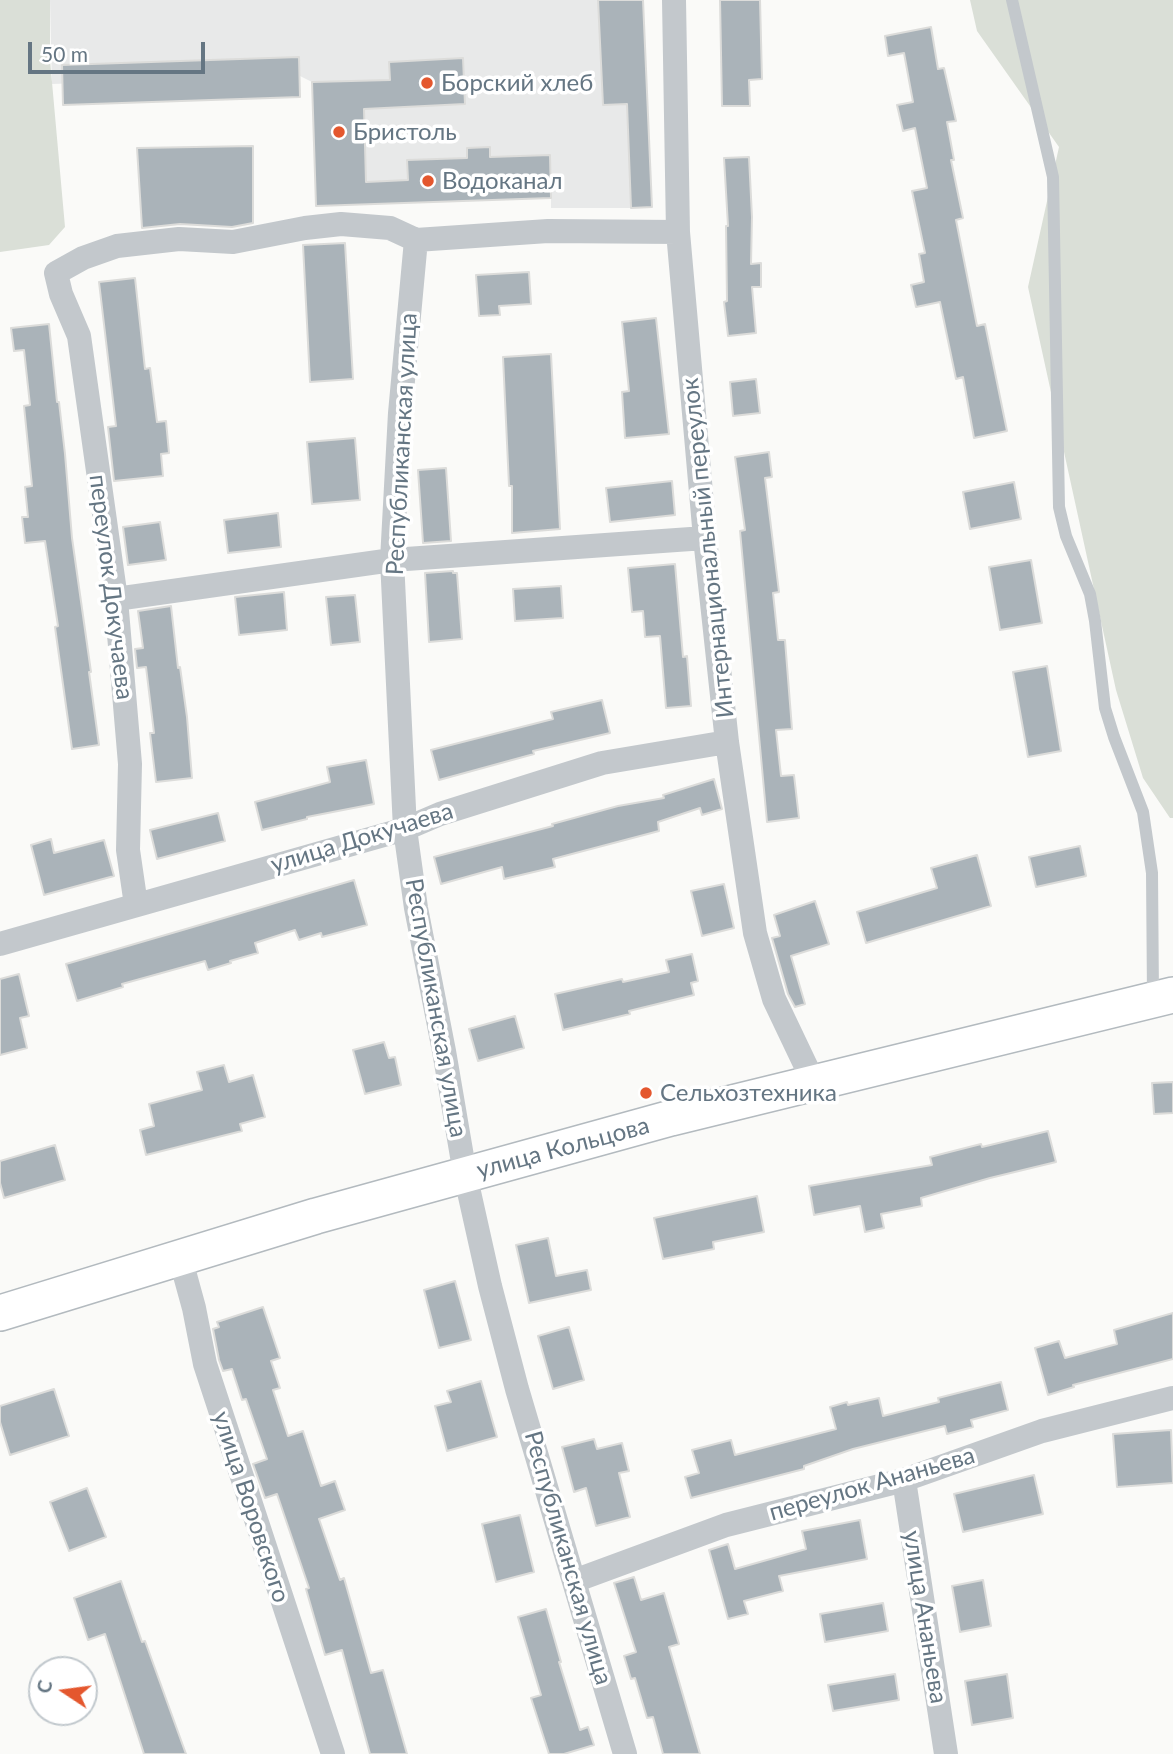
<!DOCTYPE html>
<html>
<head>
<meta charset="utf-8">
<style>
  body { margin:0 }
  #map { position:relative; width:1173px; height:1754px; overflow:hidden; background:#fafaf8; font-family:Lato,sans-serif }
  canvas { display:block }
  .north { position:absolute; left:28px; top:1656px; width:70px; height:70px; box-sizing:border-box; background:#fff; border:2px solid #c1c8cd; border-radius:50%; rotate:283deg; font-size:19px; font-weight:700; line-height:28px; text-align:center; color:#657683 }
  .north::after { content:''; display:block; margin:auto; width:24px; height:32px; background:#e4572e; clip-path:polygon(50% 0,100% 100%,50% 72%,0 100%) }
  .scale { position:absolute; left:28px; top:42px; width:177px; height:32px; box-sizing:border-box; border:4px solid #657683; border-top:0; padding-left:9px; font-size:21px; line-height:24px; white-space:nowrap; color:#657683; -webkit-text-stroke:5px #fff; paint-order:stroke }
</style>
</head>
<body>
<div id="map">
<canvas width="1173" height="1754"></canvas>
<div class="north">С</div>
<div class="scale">50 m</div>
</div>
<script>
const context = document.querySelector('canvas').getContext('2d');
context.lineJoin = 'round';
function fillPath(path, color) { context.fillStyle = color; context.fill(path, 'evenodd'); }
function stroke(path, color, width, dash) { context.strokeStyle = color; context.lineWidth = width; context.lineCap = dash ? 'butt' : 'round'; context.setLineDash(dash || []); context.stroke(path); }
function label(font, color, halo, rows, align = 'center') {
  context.font = font + ' Lato,sans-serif'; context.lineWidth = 7; context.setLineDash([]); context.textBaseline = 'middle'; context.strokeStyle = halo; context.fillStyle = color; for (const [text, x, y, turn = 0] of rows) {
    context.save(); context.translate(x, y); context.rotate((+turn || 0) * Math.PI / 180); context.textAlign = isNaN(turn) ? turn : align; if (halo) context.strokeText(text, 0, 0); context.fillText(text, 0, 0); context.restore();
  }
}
fillPath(new Path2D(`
  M 50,0 L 643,0 L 631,208 L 551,208 L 551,198 L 316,206 L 312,82 L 300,76 L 52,84 Z`), '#e8e9e9');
fillPath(new Path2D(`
  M 0,0 L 50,0 L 50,60 L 65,227 L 49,245 L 0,252 Z
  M 970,0 L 1173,0 L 1173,818 L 1170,818 L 1143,778 L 1116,690 L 1028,287 L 1059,147 L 977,31 Z`), '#dadfd7');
const building = new Path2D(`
  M 598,0 L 643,0 L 652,207 L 631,208 L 627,104 L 603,105 Z
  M 720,0 L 760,0 L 762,79 L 749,80 L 750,106 L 722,106 Z
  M 931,27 L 938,69 L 944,68 L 956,121 L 947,122 L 954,160 L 951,160 L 963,218 L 956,220 L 977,326 L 985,324 L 1007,431 L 974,438 L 963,377 L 956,379 L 940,302 L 916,307 L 911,285 L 924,282 L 919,254 L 925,253 L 912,191 L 927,188 L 915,128 L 903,131 L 897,105 L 913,102 L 904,53 L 888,56 L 885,36 Z
  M 299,57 L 300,97 L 63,105 L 62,65 Z
  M 463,58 L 465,104 L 364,109 L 366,182 L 408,180 L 407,160 L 467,158 L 467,148 L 490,147 L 490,157 L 550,155 L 551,198 L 316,206 L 312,82 L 390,80 L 389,62 Z
  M 253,146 L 253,223 L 232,227 L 180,224 L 142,228 L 137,148 Z
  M 749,157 L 752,217 L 751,264 L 761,263 L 761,287 L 752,287 L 756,333 L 728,336 L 724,302 L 727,301 L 726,226 L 728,226 L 724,158 Z
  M 345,243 L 353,379 L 310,382 L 303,245 Z
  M 529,272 L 531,304 L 499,306 L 500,315 L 479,316 L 476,275 Z
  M 135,278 L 145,369 L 150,368 L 157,422 L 166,421 L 169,453 L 161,454 L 163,476 L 114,481 L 108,427 L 116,426 L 99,282 Z
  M 656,318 L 669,434 L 625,438 L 622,392 L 629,391 L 622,322 Z
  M 49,324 L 57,402 L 59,402 L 65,454 L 72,538 L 91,672 L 89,672 L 99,745 L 72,749 L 55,627 L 58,626 L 45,541 L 25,543 L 22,517 L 28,517 L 25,487 L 32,486 L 24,406 L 30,405 L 24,350 L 14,351 L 11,328 Z
  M 551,354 L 560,529 L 512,533 L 512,486 L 509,486 L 503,357 Z
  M 756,379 L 760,413 L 733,416 L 730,382 Z
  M 355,438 L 360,500 L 312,504 L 307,442 Z
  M 769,452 L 772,477 L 765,478 L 779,592 L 773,593 L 778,640 L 785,640 L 792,729 L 776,730 L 781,776 L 794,775 L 799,818 L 767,822 L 740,531 L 745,530 L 735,457 Z
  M 446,468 L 451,541 L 423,543 L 418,470 Z
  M 672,481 L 675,515 L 610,522 L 606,488 Z
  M 1014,482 L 1021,519 L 970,529 L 963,492 Z
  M 278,513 L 281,547 L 228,553 L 224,520 Z
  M 160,522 L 166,560 L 128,565 L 123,527 Z
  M 1031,560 L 1042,623 L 1000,630 L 989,567 Z
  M 675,564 L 683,657 L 687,656 L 691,706 L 666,708 L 660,636 L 645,637 L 643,611 L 632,612 L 628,568 Z
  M 453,571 L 453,573 L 457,573 L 462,639 L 429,642 L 425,573 Z
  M 561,586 L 563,618 L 515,621 L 513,589 Z
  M 284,592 L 287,630 L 239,635 L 235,597 Z
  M 355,595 L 360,642 L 331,645 L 326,597 Z
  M 171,606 L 178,668 L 180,667 L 187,717 L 192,778 L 156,782 L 150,733 L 154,733 L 146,667 L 137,668 L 135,649 L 143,648 L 138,611 Z
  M 1047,666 L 1061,751 L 1028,757 L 1013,672 Z
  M 602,700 L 610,733 L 533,751 L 534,754 L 439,780 L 431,750 L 553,719 L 551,712 Z
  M 366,760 L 374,804 L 307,817 L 307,819 L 262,830 L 255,802 L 330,782 L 327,767 Z
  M 714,779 L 722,809 L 702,815 L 700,808 L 658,822 L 659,831 L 553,859 L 555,867 L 504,879 L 502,867 L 441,884 L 434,857 L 553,826 L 552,824 L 618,806 L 664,798 L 663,795 Z
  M 218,813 L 225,841 L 157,859 L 150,830 Z
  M 51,839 L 54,853 L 104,840 L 114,876 L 44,895 L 31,845 Z
  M 1080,846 L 1086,876 L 1036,887 L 1029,857 Z
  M 977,855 L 991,906 L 866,943 L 857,912 L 937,888 L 931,868 Z
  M 354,880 L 367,925 L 322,937 L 321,933 L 299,940 L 295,930 L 255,943 L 258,953 L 230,961 L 231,963 L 208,970 L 205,961 L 122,984 L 123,987 L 77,1001 L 66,964 Z
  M 724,884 L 734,928 L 702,936 L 691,891 Z
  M 815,901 L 829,944 L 791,956 L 805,1004 L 795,1007 L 788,994 L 772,938 L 780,936 L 774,915 Z
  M 692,954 L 698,981 L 691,983 L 694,995 L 629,1011 L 630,1014 L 563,1030 L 555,994 L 622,979 L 623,982 L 669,972 L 666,960 Z
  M 19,974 L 29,1016 L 20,1018 L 27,1048 L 0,1055 L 0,979 Z
  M 515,1016 L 524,1048 L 478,1061 L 469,1029 Z
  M 384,1042 L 389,1058 L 395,1057 L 401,1085 L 365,1094 L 353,1050 Z
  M 224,1065 L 229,1082 L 253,1075 L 265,1117 L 240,1124 L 242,1131 L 146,1155 L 140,1130 L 154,1126 L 149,1104 L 202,1090 L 197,1072 Z
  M 1173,1082 L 1173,1113 L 1154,1114 L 1152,1083 Z
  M 1048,1131 L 1056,1162 L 990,1178 L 921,1198 L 922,1206 L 881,1214 L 884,1228 L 865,1232 L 860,1206 L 814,1215 L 809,1186 L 932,1165 L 930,1157 L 981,1144 L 982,1147 Z
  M 55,1145 L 65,1180 L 4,1198 L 0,1183 L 0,1161 Z
  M 757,1196 L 764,1232 L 713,1242 L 714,1249 L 663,1259 L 654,1218 Z
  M 548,1238 L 556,1276 L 587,1270 L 591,1290 L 529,1303 L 516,1245 Z
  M 455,1281 L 471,1340 L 439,1348 L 424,1290 Z
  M 263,1307 L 280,1358 L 271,1361 L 280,1388 L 273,1390 L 288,1436 L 303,1431 L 321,1486 L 335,1481 L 345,1510 L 319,1519 L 340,1580 L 344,1578 L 371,1673 L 383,1670 L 407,1754 L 370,1754 L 342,1650 L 325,1655 L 306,1589 L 309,1588 L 277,1494 L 265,1498 L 253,1464 L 267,1459 L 246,1399 L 242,1400 L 232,1369 L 223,1371 L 219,1360 L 213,1329 L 219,1327 L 217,1322 Z
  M 1173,1313 L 1173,1359 L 1073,1385 L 1074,1387 L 1048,1395 L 1035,1348 L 1059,1341 L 1065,1358 L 1117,1344 L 1114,1330 Z
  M 569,1327 L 584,1380 L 553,1389 L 538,1336 Z
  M 481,1381 L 497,1437 L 447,1451 L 435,1406 L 451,1402 L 447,1391 Z
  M 1001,1382 L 1008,1410 L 971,1420 L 973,1427 L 947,1434 L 945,1426 L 853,1449 L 804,1466 L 804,1469 L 691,1498 L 685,1477 L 699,1473 L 692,1450 L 731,1440 L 735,1455 L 836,1429 L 830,1407 L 847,1402 L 848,1405 L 879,1398 L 883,1416 L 939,1402 L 938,1398 Z
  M 54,1389 L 69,1436 L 10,1455 L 0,1422 L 0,1406 Z
  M 1171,1430 L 1173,1483 L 1117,1487 L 1113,1434 Z
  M 594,1439 L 597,1449 L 622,1443 L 629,1471 L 619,1473 L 630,1517 L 596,1526 L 586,1488 L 574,1492 L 562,1447 Z
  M 1034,1475 L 1043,1514 L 963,1532 L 954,1494 Z
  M 87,1488 L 106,1537 L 69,1551 L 50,1502 Z
  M 520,1515 L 534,1572 L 496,1582 L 482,1524 Z
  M 860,1520 L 867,1559 L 779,1576 L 783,1591 L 744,1601 L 748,1614 L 728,1619 L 709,1550 L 728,1544 L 735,1569 L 806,1549 L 802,1531 Z
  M 634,1577 L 641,1600 L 664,1593 L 679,1644 L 669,1647 L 700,1754 L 663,1754 L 653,1717 L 647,1718 L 635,1678 L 631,1679 L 624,1656 L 636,1652 L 614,1583 Z
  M 983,1580 L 991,1626 L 960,1632 L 952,1586 Z
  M 121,1581 L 142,1642 L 145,1641 L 186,1754 L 144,1754 L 105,1634 L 88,1640 L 74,1598 Z
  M 883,1603 L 888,1631 L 825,1642 L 820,1614 Z
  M 546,1609 L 561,1662 L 559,1662 L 580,1730 L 588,1727 L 594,1745 L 564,1754 L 549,1754 L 531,1698 L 541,1695 L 518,1617 Z
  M 895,1674 L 899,1700 L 833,1711 L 828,1685 Z
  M 1007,1674 L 1013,1718 L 972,1725 L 965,1681 Z`);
fillPath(building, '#aab3b9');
stroke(building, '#dcdcda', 2);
const secondary = new Path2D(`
  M 0,1313 L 316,1216 L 671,1118 L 1173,995`);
stroke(secondary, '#b3babf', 38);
stroke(new Path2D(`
  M 1012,0 L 1053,177 L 1059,507 L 1066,536 L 1090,594 L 1095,621 L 1105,708 L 1114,737 L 1143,812 L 1152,873 L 1153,997`), '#c3c8cc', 12);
stroke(new Path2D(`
  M 674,0 L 678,232 L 705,538 L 727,742 L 755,933 L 774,999 L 814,1083
  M 416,240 L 400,413 L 392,560 L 405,829 L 416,908 L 444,1051 L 465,1174 L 490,1286 L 517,1389 L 625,1754
  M 116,599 L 392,560 L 705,538
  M 136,905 L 128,850 L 130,764 L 116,599 L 79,336 L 61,294 L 56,273 L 83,258 L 117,246 L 179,239 L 233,242 L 305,228 L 341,224 L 390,228 L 416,240 L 548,231 L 678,232
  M 0,944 L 405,829 L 440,814 L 602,763 L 727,742
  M 180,1257 L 194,1308 L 205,1364 L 333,1754
  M 904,1480 L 946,1754
  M 574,1581 L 726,1525 L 904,1480 L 1042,1431 L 1173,1398`), '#c3c8cc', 24);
stroke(secondary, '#fff', 35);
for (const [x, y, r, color] of [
  [427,83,7,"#e4572e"],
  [339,132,7,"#e4572e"],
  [428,181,7,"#e4572e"],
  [646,1093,7,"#e4572e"]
]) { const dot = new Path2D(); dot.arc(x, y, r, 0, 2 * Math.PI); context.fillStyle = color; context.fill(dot); stroke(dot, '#fff', 2.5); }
label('24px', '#657683', '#fff', [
  ["Борский хлеб",441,83],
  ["Бристоль",353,132],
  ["Водоканал",442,181],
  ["Сельхозтехника",660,1093]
], 'left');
label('24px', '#657683', '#fff', [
  ["Республиканская улица",402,444,-87],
  ["Интернациональный переулок",708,548,-96],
  ["переулок Докучаева",111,587,83],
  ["улица Докучаева",362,838,-17],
  ["Республиканская улица",436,1008,80],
  ["улица Кольцова",563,1148,-15],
  ["переулок Ананьева",872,1484,-16],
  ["улица Воровского",251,1507,72],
  ["Республиканская улица",568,1558,74],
  ["улица Ананьева",925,1617,81]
]);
</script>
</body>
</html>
